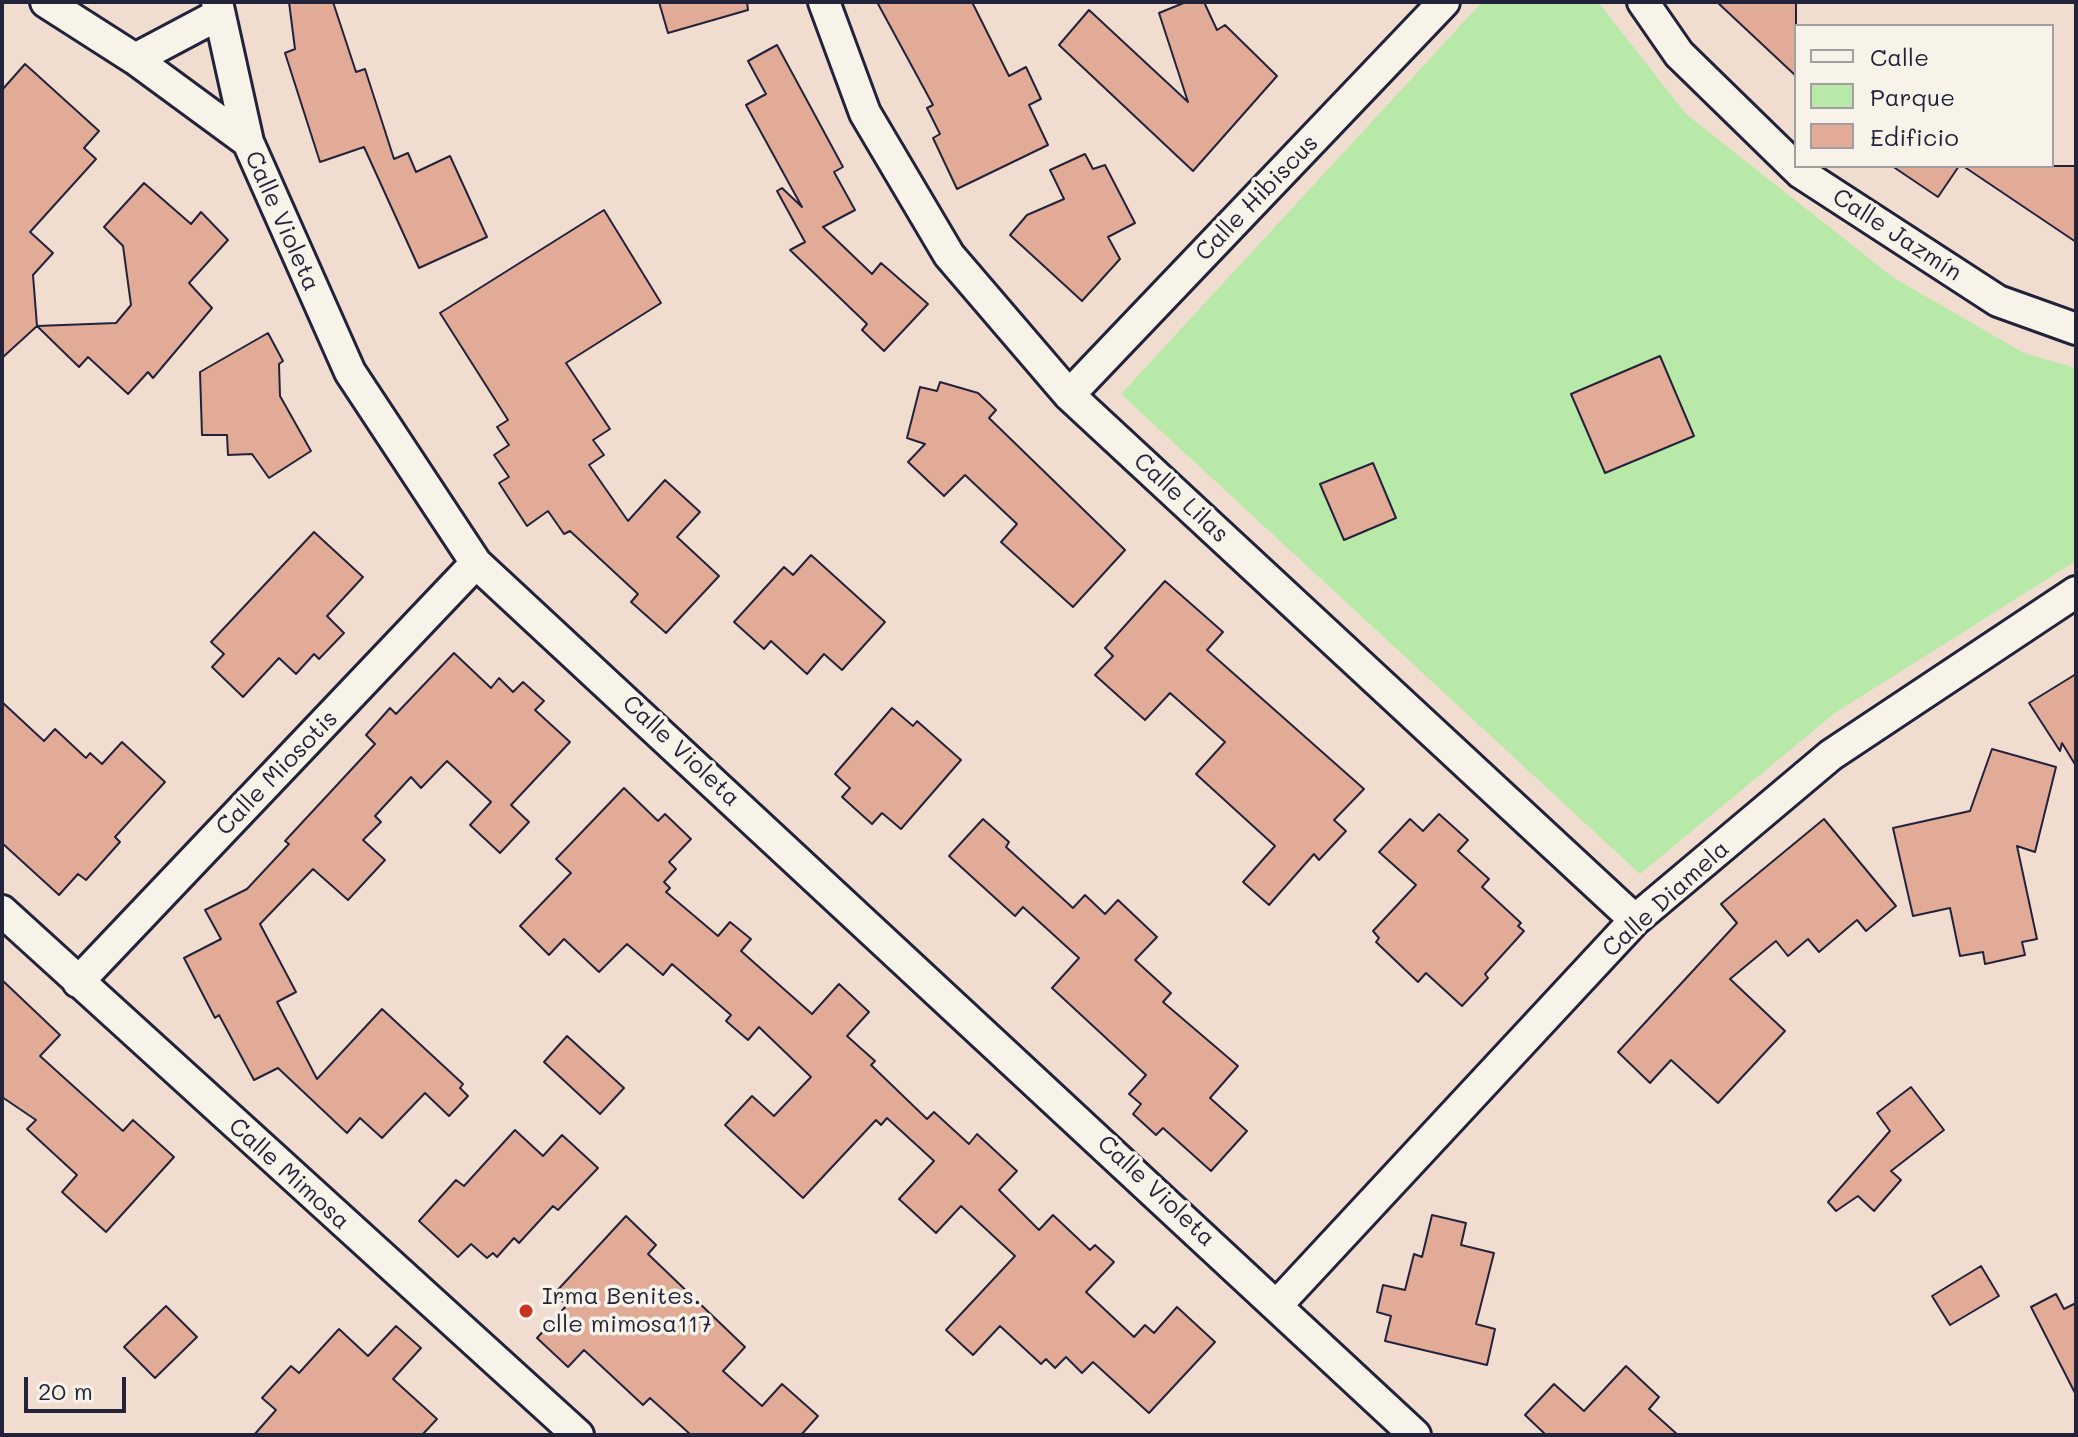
<!DOCTYPE html>
<html>
<head>
<meta charset="utf-8">
<style>
  body { margin:0 }
  #map { position:relative; width:2078px; height:1437px; overflow:hidden; background:#f1ddd0; font-family:Mali,sans-serif }
  canvas { display:block }
  .frame { position:absolute; inset:0; border:4px solid #22223b; pointer-events:none }
  .legend { position:absolute; left:1794px; top:24px; width:260px; height:144px; box-sizing:border-box; background:#f7f3e8; border:2px solid #a29fa3; margin:0; padding:10px 14px; list-style:none; font-size:24px; color:#22223b }
  .legend li { display:flex; align-items:center; gap:16px; height:40px }
  .legend b { width:40px; border:2px solid #a29fa3 }
  .scale { position:absolute; left:24px; top:1377px; width:102px; height:36px; box-sizing:border-box; border:4px solid #22223b; border-top:0; padding-left:10px; font-size:24px; line-height:28px; white-space:nowrap; color:#22223b; -webkit-text-stroke:6px #f7f3e8; paint-order:stroke }
</style>
</head>
<body>
<div id="map">
<canvas width="2078" height="1437"></canvas>
<div class="frame"></div>
<ul class="legend">
<li><b style="height:10px;background:#f7f3e8"></b>Calle</li>
<li><b style="height:22px;background:#b9e9a9"></b>Parque</li>
<li><b style="height:22px;background:#e2ab98"></b>Edificio</li>
</ul>
<div class="scale">20 m</div>
</div>
<script>
const context = document.querySelector('canvas').getContext('2d');
context.lineJoin = 'round';
function fillPath(path, color) { context.fillStyle = color; context.fill(path, 'evenodd'); }
function stroke(path, color, width, dash) { context.strokeStyle = color; context.lineWidth = width; context.lineCap = dash ? 'butt' : 'round'; context.setLineDash(dash || []); context.stroke(path); }
function label(font, color, halo, rows, align = 'center') {
  context.font = font + ' Mali,sans-serif'; context.lineWidth = 7; context.setLineDash([]); context.textBaseline = 'middle'; context.strokeStyle = halo; context.fillStyle = color; for (const [text, x, y, turn = 0] of rows) {
    context.save(); context.translate(x, y); context.rotate((+turn || 0) * Math.PI / 180); context.textAlign = isNaN(turn) ? turn : align; if (halo) context.strokeText(text, 0, 0); context.fillText(text, 0, 0); context.restore();
  }
}
fillPath(new Path2D(`
  M 1482,2 L 1598,2 L 1686,114 L 1894,278 L 2024,353 L 2076,368 L 2076,561 L 1835,713 L 1640,874 L 1121,394 Z`), '#b9e9a9');
const building = new Path2D(`
  M 289,2 L 333,2 L 356,72 L 365,69 L 394,159 L 408,153 L 416,172 L 450,156 L 487,237 L 419,268 L 364,147 L 320,162 L 285,53 L 295,49 Z
  M 659,2 L 747,2 L 748,10 L 668,33 Z
  M 877,2 L 972,2 L 1009,76 L 1026,67 L 1041,99 L 1029,105 L 1048,145 L 957,189 L 933,138 L 940,134 L 927,108 L 933,105 Z
  M 1186,2 L 1204,2 L 1217,30 L 1225,25 L 1277,76 L 1193,171 L 1059,45 L 1089,10 L 1188,102 L 1159,13 Z
  M 1717,2 L 1796,2 L 1796,76 Z
  M 777,45 L 843,167 L 834,172 L 855,210 L 823,227 L 872,274 L 881,263 L 928,304 L 884,351 L 862,330 L 867,324 L 790,250 L 805,242 L 777,191 L 782,188 L 802,207 L 746,105 L 766,94 L 748,61 Z
  M 25,64 L 99,131 L 84,148 L 96,159 L 30,232 L 53,253 L 33,275 L 37,326 L 116,323 L 131,305 L 123,246 L 104,227 L 144,183 L 191,224 L 201,212 L 228,240 L 189,283 L 212,308 L 153,378 L 148,372 L 128,394 L 88,357 L 79,367 L 37,326 L 2,358 L 2,90 Z
  M 1085,154 L 1093,169 L 1105,165 L 1135,223 L 1108,237 L 1120,259 L 1082,301 L 1010,235 L 1027,215 L 1064,199 L 1050,170 Z
  M 1892,166 L 1959,166 L 1938,197 Z
  M 1963,166 L 2076,166 L 2076,242 Z
  M 604,210 L 661,303 L 566,363 L 610,429 L 593,440 L 604,455 L 589,465 L 628,521 L 665,480 L 700,512 L 677,537 L 719,576 L 666,633 L 631,602 L 638,594 L 570,531 L 564,534 L 548,511 L 527,526 L 499,483 L 509,477 L 494,455 L 509,445 L 497,427 L 508,420 L 440,313 Z
  M 268,333 L 283,361 L 279,364 L 280,396 L 311,451 L 269,478 L 252,454 L 228,455 L 227,435 L 202,435 L 200,372 Z
  M 1660,356 L 1694,436 L 1605,473 L 1571,394 Z
  M 940,382 L 978,393 L 996,410 L 989,418 L 1125,550 L 1073,607 L 1001,542 L 1017,524 L 965,475 L 944,496 L 908,462 L 925,444 L 907,438 L 920,387 L 937,391 Z
  M 1373,463 L 1396,518 L 1344,540 L 1320,484 Z
  M 314,532 L 363,577 L 327,616 L 344,633 L 319,659 L 314,654 L 296,674 L 279,658 L 243,697 L 212,667 L 224,654 L 211,642 Z
  M 811,555 L 885,622 L 842,670 L 824,654 L 807,674 L 771,641 L 764,649 L 734,622 L 784,567 L 793,575 Z
  M 1165,581 L 1223,632 L 1207,650 L 1364,789 L 1334,820 L 1346,831 L 1319,860 L 1314,854 L 1269,905 L 1243,882 L 1275,846 L 1196,774 L 1225,742 L 1170,693 L 1145,720 L 1095,675 L 1113,656 L 1105,648 Z
  M 454,653 L 491,688 L 499,678 L 513,692 L 523,682 L 544,701 L 535,710 L 570,742 L 511,805 L 529,822 L 500,853 L 470,825 L 491,802 L 447,761 L 421,788 L 411,777 L 375,816 L 381,822 L 363,840 L 385,860 L 348,900 L 313,869 L 260,924 L 296,992 L 277,1002 L 317,1079 L 382,1009 L 463,1084 L 460,1088 L 468,1096 L 449,1116 L 425,1093 L 382,1138 L 360,1118 L 347,1133 L 278,1068 L 254,1080 L 219,1015 L 215,1018 L 184,958 L 221,939 L 205,910 L 247,889 L 289,844 L 285,841 L 375,744 L 366,735 L 390,708 L 396,714 Z
  M 2076,674 L 2076,766 L 2062,743 L 2060,751 L 2029,703 Z
  M 2,702 L 44,741 L 55,729 L 86,758 L 90,753 L 102,764 L 122,742 L 165,782 L 115,837 L 120,842 L 86,880 L 78,874 L 59,895 L 2,843 Z
  M 892,708 L 913,726 L 917,721 L 961,760 L 901,829 L 882,813 L 872,824 L 842,797 L 850,788 L 835,774 Z
  M 1992,749 L 2056,767 L 2035,852 L 2017,846 L 2037,939 L 2022,942 L 2025,955 L 1985,964 L 1983,952 L 1960,956 L 1950,908 L 1913,916 L 1893,828 L 1970,811 Z
  M 624,788 L 658,821 L 665,814 L 691,839 L 669,862 L 676,869 L 664,882 L 670,888 L 666,892 L 718,936 L 730,922 L 751,939 L 741,951 L 812,1014 L 839,984 L 869,1012 L 847,1036 L 875,1061 L 871,1065 L 927,1119 L 934,1112 L 969,1144 L 977,1134 L 1017,1171 L 999,1190 L 1039,1230 L 1053,1215 L 1090,1250 L 1095,1245 L 1114,1262 L 1086,1292 L 1134,1337 L 1145,1325 L 1154,1333 L 1177,1307 L 1215,1342 L 1149,1413 L 1093,1362 L 1082,1373 L 1066,1357 L 1055,1368 L 1046,1359 L 1041,1364 L 1000,1326 L 973,1355 L 946,1330 L 1015,1256 L 961,1206 L 936,1233 L 899,1199 L 934,1161 L 887,1118 L 881,1125 L 876,1120 L 803,1198 L 725,1125 L 752,1096 L 774,1116 L 811,1077 L 759,1027 L 748,1040 L 726,1021 L 731,1015 L 672,964 L 663,975 L 627,944 L 599,972 L 564,939 L 549,955 L 520,926 L 571,873 L 556,859 Z
  M 1439,814 L 1468,840 L 1458,851 L 1489,879 L 1482,887 L 1521,923 L 1518,926 L 1524,931 L 1485,974 L 1488,978 L 1462,1006 L 1426,973 L 1418,982 L 1376,942 L 1379,938 L 1373,931 L 1416,885 L 1379,852 L 1410,819 L 1423,831 Z
  M 983,819 L 1009,842 L 1006,847 L 1073,908 L 1085,895 L 1105,914 L 1118,900 L 1157,937 L 1135,960 L 1171,993 L 1163,1002 L 1238,1066 L 1210,1098 L 1247,1131 L 1211,1171 L 1163,1128 L 1156,1135 L 1133,1114 L 1141,1104 L 1129,1094 L 1146,1075 L 1052,988 L 1079,958 L 1023,907 L 1015,916 L 949,856 Z
  M 1824,819 L 1896,906 L 1866,931 L 1857,920 L 1819,952 L 1808,939 L 1788,956 L 1776,941 L 1730,979 L 1785,1031 L 1718,1103 L 1671,1060 L 1650,1083 L 1618,1052 L 1737,923 L 1721,904 Z
  M 2,980 L 60,1035 L 40,1056 L 123,1131 L 133,1120 L 174,1157 L 106,1232 L 62,1192 L 77,1175 L 27,1129 L 36,1120 L 2,1097 Z
  M 567,1036 L 624,1088 L 600,1114 L 544,1062 Z
  M 1911,1087 L 1944,1130 L 1891,1171 L 1901,1180 L 1874,1211 L 1858,1196 L 1836,1211 L 1828,1202 L 1890,1131 L 1877,1113 Z
  M 515,1130 L 543,1156 L 562,1135 L 598,1168 L 558,1210 L 553,1206 L 519,1243 L 514,1238 L 497,1257 L 493,1253 L 487,1258 L 471,1244 L 458,1257 L 419,1221 L 456,1180 L 464,1186 Z
  M 1432,1215 L 1466,1223 L 1461,1245 L 1494,1253 L 1476,1324 L 1495,1329 L 1487,1365 L 1385,1341 L 1391,1316 L 1377,1312 L 1383,1285 L 1405,1290 L 1414,1254 L 1422,1257 Z
  M 626,1216 L 656,1245 L 648,1254 L 745,1347 L 723,1371 L 762,1406 L 782,1384 L 818,1416 L 801,1435 L 691,1435 L 650,1398 L 643,1405 L 584,1350 L 568,1367 L 537,1338 L 567,1305 L 554,1294 Z
  M 1981,1266 L 1999,1296 L 1950,1325 L 1932,1296 Z
  M 2056,1294 L 2064,1309 L 2076,1303 L 2076,1395 L 2031,1307 Z
  M 166,1306 L 197,1337 L 155,1378 L 124,1347 Z
  M 396,1326 L 421,1348 L 393,1379 L 437,1419 L 422,1435 L 254,1435 L 276,1410 L 262,1398 L 291,1366 L 299,1373 L 339,1329 L 368,1356 Z
  M 1626,1366 L 1659,1397 L 1649,1409 L 1678,1435 L 1546,1435 L 1525,1415 L 1554,1384 L 1584,1411 Z`);
fillPath(building, '#e2ab98');
stroke(building, '#22223b', 2);
const street = new Path2D(`
  M 46,2 L 135,59 L 248,142 L 350,372 L 476,563 L 1415,1435
  M 217,2 L 248,142
  M 824,2 L 865,113 L 949,255 L 1069,395 L 1635,920
  M 1643,2 L 1679,54 L 1801,173 L 1998,301 L 2076,329
  M 135,59 L 218,15
  M 1069,395 L 1444,2
  M 2,911 L 578,1435
  M 78,982 L 476,563
  M 1278,1304 L 1635,920 L 1831,755 L 2076,592`);
stroke(street, '#22223b', 36);
stroke(street, '#f7f3e8', 30);
for (const [x, y, r, color] of [
  [526,1311,8,"#c8321e"]
]) { const dot = new Path2D(); dot.arc(x, y, r, 0, 2 * Math.PI); context.fillStyle = color; context.fill(dot); stroke(dot, '#f7f3e8', 3); }
label('24px', '#22223b', '#f7f3e8', [
  ["Calle Hibiscus",1257,198,-46],
  ["Calle Violeta",282,221,66],
  ["Calle Jazmín",1897,235,33],
  ["Calle Lilas",1181,498,43],
  ["Calle Violeta",681,751,43],
  ["Calle Miosotis",277,773,-46],
  ["Calle Diamela",1666,899,-42],
  ["Calle Mimosa",289,1174,42],
  ["Calle Violeta",1156,1191,43]
]);
label('24px', '#22223b', '#f7f3e8', [
  ["Irma Benites.",542,1297],
  ["clle mimosa117",542,1325]
], 'left');
</script>
</body>
</html>
